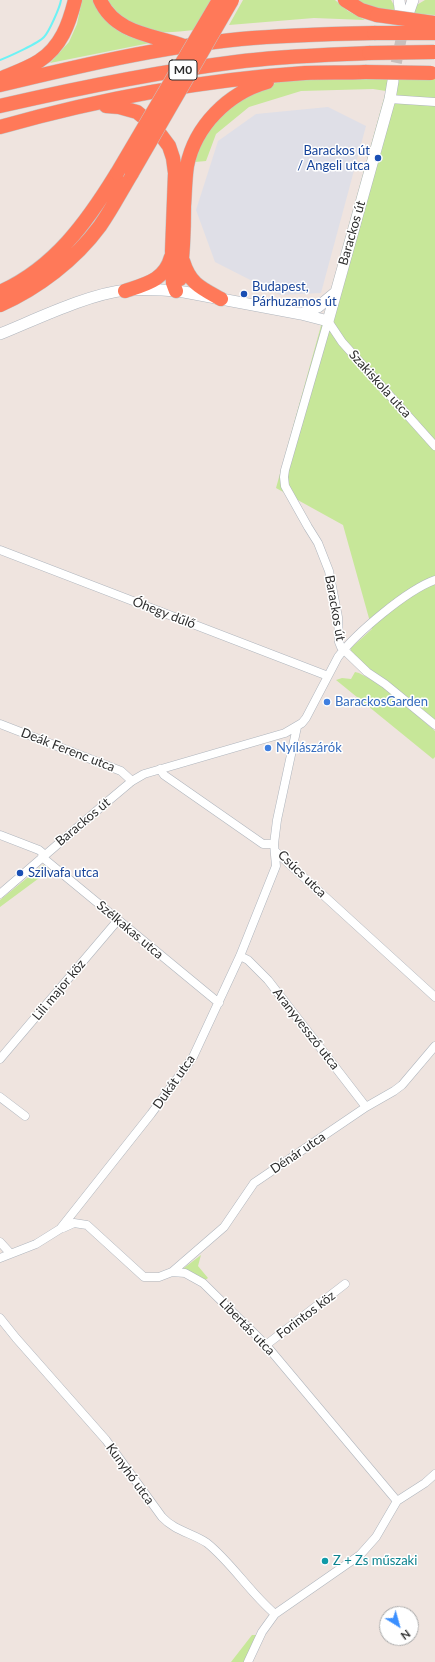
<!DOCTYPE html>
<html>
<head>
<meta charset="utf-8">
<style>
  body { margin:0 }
  #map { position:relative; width:435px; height:1662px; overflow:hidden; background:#efe4df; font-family:Lato,sans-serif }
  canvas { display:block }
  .north { position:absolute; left:379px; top:1606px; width:40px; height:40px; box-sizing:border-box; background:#fff; border:1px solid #ababab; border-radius:50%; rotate:143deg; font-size:11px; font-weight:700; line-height:16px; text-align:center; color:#2d2d2d }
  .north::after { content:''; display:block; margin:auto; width:14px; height:18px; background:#3b8fff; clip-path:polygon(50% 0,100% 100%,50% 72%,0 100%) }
</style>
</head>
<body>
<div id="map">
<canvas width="435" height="1662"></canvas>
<div class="north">N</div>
</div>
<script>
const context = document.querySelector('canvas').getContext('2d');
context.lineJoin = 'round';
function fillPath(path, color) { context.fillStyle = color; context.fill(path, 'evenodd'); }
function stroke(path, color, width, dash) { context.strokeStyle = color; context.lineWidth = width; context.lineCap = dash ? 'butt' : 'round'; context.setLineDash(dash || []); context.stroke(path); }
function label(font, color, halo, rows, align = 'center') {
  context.font = font + ' Lato,sans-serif'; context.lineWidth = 3; context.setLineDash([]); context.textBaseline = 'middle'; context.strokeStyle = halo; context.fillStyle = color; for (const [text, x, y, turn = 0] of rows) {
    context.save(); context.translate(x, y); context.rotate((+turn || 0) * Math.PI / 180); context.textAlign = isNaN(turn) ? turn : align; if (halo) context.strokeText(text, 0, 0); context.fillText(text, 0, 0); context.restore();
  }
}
fillPath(new Path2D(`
  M 328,107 L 366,126 L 321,293 L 280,295 L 215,262 L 196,210 L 218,141 L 256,114 Z`), '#dfdfe7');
fillPath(new Path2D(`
  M 82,0 L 95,0 C 110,30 118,34 150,43 L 50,63 L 69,42 L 77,24 Z
  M 108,0 L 211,0 L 194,30 C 176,32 158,34 140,29 C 128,25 117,12 109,3 Z
  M 243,0 L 335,0 L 348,11 L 365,20 L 314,18 L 229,25 Z
  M 352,0 L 391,0 L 395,7 L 394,13 L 386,12 Z
  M 425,0 L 435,0 L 435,15 L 415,14 L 415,6 Z
  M 315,77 L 435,77 L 435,720 L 416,704 L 368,669 L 351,651 L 351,648 L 372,629 L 343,525 L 276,488 L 386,91 L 373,89 L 301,91 L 249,107 L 216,134 L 206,161 L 195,162 L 201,142 L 219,115 L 262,87 L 286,80 Z
  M 355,672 L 359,673 L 383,686 L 435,731 L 435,757 L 433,759 L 336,680 L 342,678 L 351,679 Z
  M 43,865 L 50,870 L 0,907 L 0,900 Z
  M 201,1255 L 198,1266 L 208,1278 L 204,1281 L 180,1271 Z
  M 252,1635 L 257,1635 L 244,1662 L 231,1662 Z`), '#c7e799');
stroke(new Path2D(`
  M 0,60 C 8,57 39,43 44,37 C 49,32 60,7 61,0`), '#6df2f5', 2);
stroke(new Path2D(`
  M 393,79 L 404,25`), '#c8bfbb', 11, [11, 5.5]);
const street = new Path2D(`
  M 390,99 L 435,102
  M 328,321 L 285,470 L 284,477 L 285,486 L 308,527 L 318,543 L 329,571 L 338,617 L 339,642 L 341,647 L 367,672 L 385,684 L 435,725
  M 328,321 L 342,342 L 435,446
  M 0,550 L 328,676
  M 0,724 L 121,771 L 132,781
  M 160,769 L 164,775 L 263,844 L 274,844
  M 0,835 L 39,850 L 45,855
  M 276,852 L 435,997
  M 42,857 L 219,1003
  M 0,894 L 101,807 L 132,781 L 144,774 L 285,733 L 302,723 L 306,718 L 338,657 C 356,633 407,590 435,580
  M 240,956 L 248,960 L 268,980 L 366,1107
  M 0,1059 L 118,920
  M 0,1097 L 25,1116
  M 63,1228 L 74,1223 L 87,1225 L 144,1277 L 159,1277 L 172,1272 L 185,1273 L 203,1283 L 266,1345 L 397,1501
  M 0,1242 L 10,1253
  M 0,1258 L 36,1244 L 60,1229 L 151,1114 L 193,1057 L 240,956 L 276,866 L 274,844 L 277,820 L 297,727
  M 172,1272 L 224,1227 L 254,1183 L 366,1107 L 394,1091 L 402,1085 L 435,1046
  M 0,1318 L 16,1338 L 106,1440 L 162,1517 C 175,1531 192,1533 207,1543 C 232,1563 250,1593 275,1614 L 360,1555 L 376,1537 L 397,1501 L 425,1483 L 435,1474
  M 266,1345 L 345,1284
  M 248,1662 L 262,1632 L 275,1614`);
const secondary = new Path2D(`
  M 399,0 L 401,16
  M 407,17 L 413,0
  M 301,314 L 318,307 L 335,293
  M 0,334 C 37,319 88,294 126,290 C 146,289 165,290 184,292 L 301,314 L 328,321 L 390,99 L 393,81`);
const highway = new Path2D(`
  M 100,0 C 115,34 154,35 184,46
  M 345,0 L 361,10 L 377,15
  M 2,78 C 14,73 28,68 39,61 C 61,47 69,24 75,0
  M 0,85 C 79,66 159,47 241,39 C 285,35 329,34 374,33
  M 0,106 C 78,88 156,72 236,62 C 280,56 325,55 369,53
  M 106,106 L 119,107 L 137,112 L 154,126 L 169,146 L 173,158 L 175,173 L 172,251 L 173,283 L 176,291
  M 0,127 C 99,99 202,80 305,73 C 325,72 345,73 365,72
  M 183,261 C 190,284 201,288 221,299
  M 180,279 C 183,255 184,230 184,206 C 185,193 185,179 187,166 C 195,126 228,93 267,82
  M 125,291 C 146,284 165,280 171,257
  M 0,292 C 54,268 87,222 117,173
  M 0,305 C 38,288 75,260 100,226 C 112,209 121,191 132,173`);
stroke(street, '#afb5bd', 9);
stroke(secondary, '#afb5bd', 12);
stroke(highway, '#c4c4c4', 15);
stroke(street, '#fff', 8);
stroke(secondary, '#fff', 11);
stroke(highway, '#ff7959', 14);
const highwayBridge = new Path2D(`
  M 377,15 L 435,23
  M 374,33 L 435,33
  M 369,53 L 434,52
  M 365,72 L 431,73
  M 117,173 L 219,0
  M 132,173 L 232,0`);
stroke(highwayBridge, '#c4c4c4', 15, []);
stroke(highwayBridge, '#ff7959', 14);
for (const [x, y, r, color] of [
  [378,158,4,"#1a4fb4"],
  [244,294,4,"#1a4fb4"],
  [327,702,4,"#3f7fe0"],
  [268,748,4,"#3f7fe0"],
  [20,873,4,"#1a4fb4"],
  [325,1561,4,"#0f9aa8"]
]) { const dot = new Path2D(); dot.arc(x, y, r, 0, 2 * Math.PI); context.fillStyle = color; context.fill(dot); stroke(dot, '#fff', 1.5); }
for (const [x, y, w] of [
  [183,70,28]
]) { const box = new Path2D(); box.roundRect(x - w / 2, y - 10, w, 20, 3); context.fillStyle = '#fff'; context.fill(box); stroke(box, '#2d2d2d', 1); }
label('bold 12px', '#2d2d2d', null, [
  ["M0",183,70]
]);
label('13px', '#164399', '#fff', [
  ["Barackos út",370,151,"right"],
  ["/ Angeli utca",370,166,"right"],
  ["Budapest,",252,287],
  ["Párhuzamos út",252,302],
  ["Szilvafa utca",28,873]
], 'left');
label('13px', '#2d2d2d', '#fff', [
  ["Barackos út",352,233,-74],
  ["Szakiskola utca",380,384,48],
  ["Barackos út",335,608,80],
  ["Óhegy dűlő",164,613,21],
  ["Deák Ferenc utca",68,750,21],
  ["Barackos út",83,822,-40],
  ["Csúcs utca",302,874,44],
  ["Szélkakas utca",130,930,40],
  ["Lili major köz",59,990,-50],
  ["Aranyvessző utca",306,1029,52],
  ["Dukát utca",174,1082,-55],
  ["Dénár utca",298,1153,-34],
  ["Forintos köz",306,1315,-37],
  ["Libertás utca",247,1327,46],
  ["Kunyhó utca",130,1474,54]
]);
label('13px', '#366cbe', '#fff', [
  ["BarackosGarden",335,702],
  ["Nyílászárók",276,748]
], 'left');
label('13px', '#0d838f', '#fff', [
  ["Z + Zs műszaki",333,1561]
], 'left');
</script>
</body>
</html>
